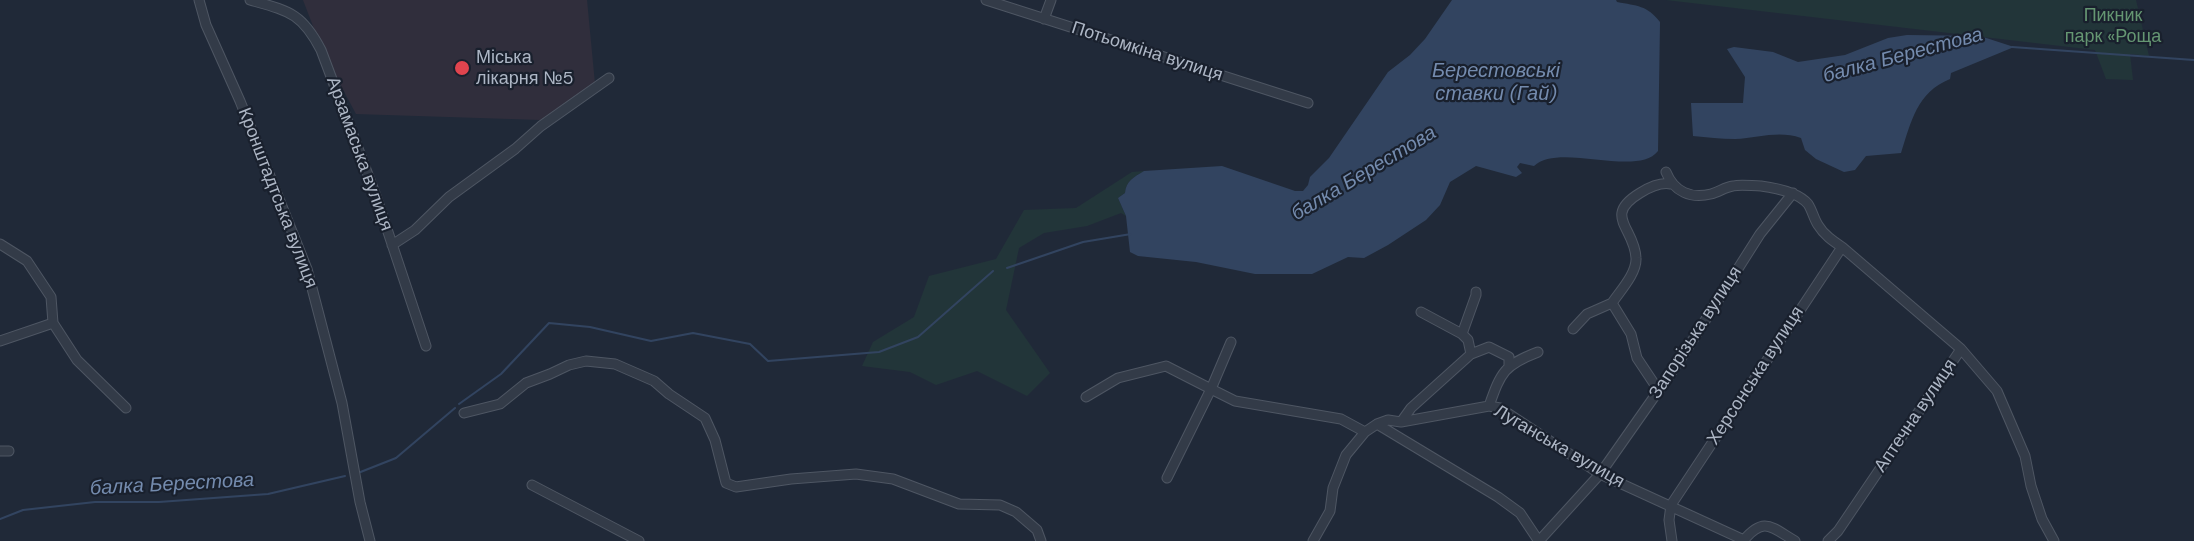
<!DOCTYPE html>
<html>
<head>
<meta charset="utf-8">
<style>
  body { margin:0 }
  canvas { display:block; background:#202938 }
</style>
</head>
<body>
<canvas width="2194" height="541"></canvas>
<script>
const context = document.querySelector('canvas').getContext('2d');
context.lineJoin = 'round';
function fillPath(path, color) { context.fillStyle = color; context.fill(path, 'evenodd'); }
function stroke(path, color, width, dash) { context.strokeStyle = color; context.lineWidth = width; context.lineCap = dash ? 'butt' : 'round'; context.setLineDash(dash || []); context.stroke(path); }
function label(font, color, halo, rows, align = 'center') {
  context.font = font + ' "DM Sans",sans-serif'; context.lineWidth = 4.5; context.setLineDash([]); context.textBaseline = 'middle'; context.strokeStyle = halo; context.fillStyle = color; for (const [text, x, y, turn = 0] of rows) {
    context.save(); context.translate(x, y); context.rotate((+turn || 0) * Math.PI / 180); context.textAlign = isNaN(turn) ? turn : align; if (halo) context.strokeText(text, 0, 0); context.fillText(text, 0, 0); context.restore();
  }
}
fillPath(new Path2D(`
  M 303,0 L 587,0 L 595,84 L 542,120 L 356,114 L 323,52 Z`), '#302e3c');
fillPath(new Path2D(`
  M 1666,0 L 2136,0 L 2149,56 L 2130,54 L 2133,80 L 2106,79 L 2095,50 Z
  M 1144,171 C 1134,177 1126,181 1125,193 L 1118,198 L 1126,216 L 1121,213 L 1087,226 L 1044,233 L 1019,248 L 1006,310 L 1050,373 L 1027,396 L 977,371 L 936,385 L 910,372 L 862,366 L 873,342 L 914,317 L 929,276 L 996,259 L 1024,210 L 1076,208 L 1132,172 Z`), '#223539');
fillPath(new Path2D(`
  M 1452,0 L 1616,0 L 1617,2 C 1637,6 1647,5 1660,22 L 1658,151 C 1637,178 1559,142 1534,166 L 1520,163 L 1517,167 L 1522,173 L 1516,177 L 1476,166 L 1450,182 L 1440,205 L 1426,220 L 1388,245 L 1364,258 L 1348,257 L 1312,274 L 1255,274 L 1196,262 L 1138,256 L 1130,252 L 1126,216 L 1118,198 L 1125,193 C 1126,181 1134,177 1144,171 L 1222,166 L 1295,191 L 1303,191 L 1308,185 L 1310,177 L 1329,158 L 1388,72 L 1410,55 L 1425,39 Z
  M 1907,35 L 1980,36 L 2014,47 L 1951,73 L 1950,79 C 1917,92 1911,122 1901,153 L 1866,156 L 1855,170 L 1844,172 L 1816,159 L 1805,150 L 1801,138 C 1779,130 1758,138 1735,139 C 1721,139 1707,137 1693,136 L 1691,103 L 1743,103 L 1745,77 L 1727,49 L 1734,47 L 1773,52 L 1798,62 L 1845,55 L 1888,38 Z`), '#324460');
stroke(new Path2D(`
  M 2012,47 L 2194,60
  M 1007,268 L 1083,242 L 1131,234
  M 459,404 L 501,374 L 549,323 L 590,327 L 651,341 L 693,333 L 750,344 L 768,361 L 879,352 L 918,337 L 993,271
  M 358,473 L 396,458 L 455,408
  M 0,519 L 23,510 L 95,502 L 159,502 L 268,494 L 345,476`), '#324460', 2);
const minor = new Path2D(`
  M 199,0 L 206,25 L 240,101 L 307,269 L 342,403 L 360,502 L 370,541
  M 250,0 C 289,11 302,13 321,50 L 376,196 L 426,346
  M 986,0 L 1308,103
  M 1044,19 L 1051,0
  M 1666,172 C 1674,192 1691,199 1711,194 C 1719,192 1725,187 1733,186 C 1741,184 1752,186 1761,186 C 1776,188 1798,192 1808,204 C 1812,210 1814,219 1818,225 C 1824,235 1833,241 1842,247 L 1961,349
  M 0,244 L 27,261 L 51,297 L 53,323 L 77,360 L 126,408
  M 392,245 L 415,230 L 449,197 L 515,149 L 541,126 L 609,78
  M 1612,303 C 1620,291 1637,273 1636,258 C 1635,228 1602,216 1640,193 C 1648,188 1661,182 1671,184
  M 1421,312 L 1462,334 L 1468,340 L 1471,354 L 1489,347 L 1509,357 L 1509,367
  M 1573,329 L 1587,314 L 1612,303 L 1631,334 L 1637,358 L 1659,391
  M 1462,334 L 1476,295 L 1476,292
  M 0,341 L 53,323
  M 1086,397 L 1118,378 L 1166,366 L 1211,389 L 1231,342
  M 1489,406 C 1501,372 1504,365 1538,352
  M 464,413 L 500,404 L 526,383 L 550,374 L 569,365 L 586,361 L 615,364 L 654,381 L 669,394 L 705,418 L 715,440 L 726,483 L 736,487 L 791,479 L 856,474 L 893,479 L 959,504 L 1000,505 L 1016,512 L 1037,530 L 1041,541
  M 1401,422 L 1411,408 L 1471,354
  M 1377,424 L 1498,497 L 1520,513 L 1538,540
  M 0,451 L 9,451
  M 1167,478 L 1211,389 L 1235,401 L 1341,419 L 1365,432
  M 532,485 L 639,541
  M 1313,541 L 1330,511 L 1333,488 L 1346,455 L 1365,432 L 1377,424 L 1388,420 L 1401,422 L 1489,406 L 1500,408 L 1600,474 L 1744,540
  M 1539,541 L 1600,474 L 1680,360 L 1760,234 L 1793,193
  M 1672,541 L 1669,520 L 1671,505 L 1842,247
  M 1743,541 C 1764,516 1771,527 1795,541
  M 1828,541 L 1838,531 L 1961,349 L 1997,391 L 2025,456 L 2031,486 L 2042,519 L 2054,541`);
stroke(minor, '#4e5663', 11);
stroke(minor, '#333b48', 9);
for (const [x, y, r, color] of [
  [462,68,8,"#e0444e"]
]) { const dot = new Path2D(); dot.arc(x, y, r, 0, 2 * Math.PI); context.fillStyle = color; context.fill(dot); stroke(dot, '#19202d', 2); }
label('18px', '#659672', '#19202d', [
  ["Пикник",2113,16],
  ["парк «Роща",2113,37]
]);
label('18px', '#adb6c5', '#19202d', [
  ["Потьомкіна вулиця",1147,52,18],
  ["Арзамаська вулиця",359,154,70],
  ["Кронштадтська вулиця",277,198,69],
  ["Запорізька вулиця",1696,333,-57],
  ["Херсонська вулиця",1756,376,-57],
  ["Аптечна вулиця",1916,416,-56],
  ["Луганська вулиця",1559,447,30]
]);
label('18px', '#adb6c5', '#19202d', [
  ["Міська",476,58],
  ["лікарня №5",476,79]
], 'left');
label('italic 20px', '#748bae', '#19202d', [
  ["балка Берестова",1903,56,-15],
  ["Берестовські",1496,72],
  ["ставки (Гай)",1496,95],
  ["балка Берестова",1364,174,-31],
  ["балка Берестова",172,485,-3]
]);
</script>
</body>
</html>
